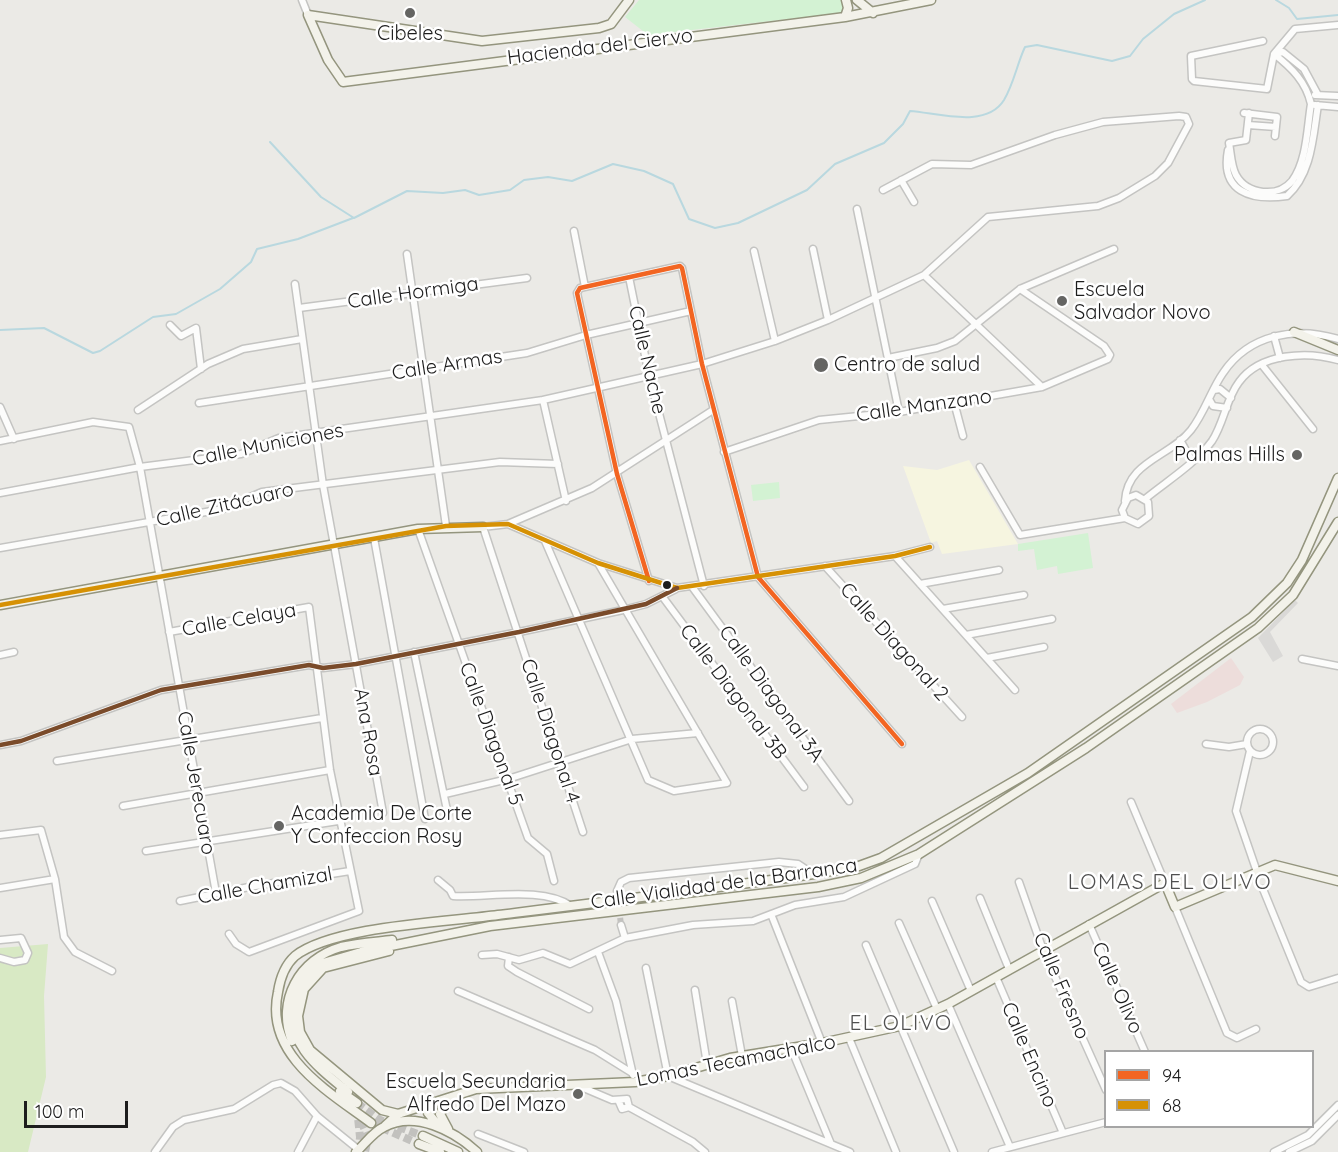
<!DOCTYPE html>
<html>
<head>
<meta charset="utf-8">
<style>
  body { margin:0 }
  #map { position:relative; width:1338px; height:1152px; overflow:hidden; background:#ebeae6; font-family:Quicksand,sans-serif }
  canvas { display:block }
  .legend { position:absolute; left:1104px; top:1050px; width:210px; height:78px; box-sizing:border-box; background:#fff; border:2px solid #a5a5a5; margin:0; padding:8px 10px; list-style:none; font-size:18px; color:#1d1d1d }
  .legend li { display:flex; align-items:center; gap:12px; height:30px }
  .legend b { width:30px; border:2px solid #a5a5a5 }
  .scale { position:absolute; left:24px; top:1101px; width:104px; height:27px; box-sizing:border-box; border:3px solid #1d1d1d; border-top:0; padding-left:8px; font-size:18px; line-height:21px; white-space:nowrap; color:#1d1d1d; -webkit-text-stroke:4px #fff; paint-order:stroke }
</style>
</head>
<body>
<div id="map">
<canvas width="1338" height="1152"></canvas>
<ul class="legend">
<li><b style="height:8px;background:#f26522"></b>94</li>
<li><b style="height:8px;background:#d69104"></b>68</li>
</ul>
<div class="scale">100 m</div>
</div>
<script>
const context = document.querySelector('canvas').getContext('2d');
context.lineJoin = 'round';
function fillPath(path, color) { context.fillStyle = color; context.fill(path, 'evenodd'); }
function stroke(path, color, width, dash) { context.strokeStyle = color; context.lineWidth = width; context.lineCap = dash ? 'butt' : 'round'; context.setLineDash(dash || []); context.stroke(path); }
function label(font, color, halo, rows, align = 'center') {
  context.font = font + ' Quicksand,sans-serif'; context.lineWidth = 5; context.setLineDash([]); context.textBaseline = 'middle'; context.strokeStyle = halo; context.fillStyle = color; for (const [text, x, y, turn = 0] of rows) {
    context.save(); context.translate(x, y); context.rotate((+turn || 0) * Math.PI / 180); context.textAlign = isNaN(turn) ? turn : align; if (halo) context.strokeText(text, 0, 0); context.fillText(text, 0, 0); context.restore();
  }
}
fillPath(new Path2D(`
  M 1295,600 L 1298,603 L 1270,632 L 1283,656 L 1273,662 L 1258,638 Z`), '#dad9d7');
fillPath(new Path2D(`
  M 1231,658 L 1244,677 L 1240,685 L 1207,702 L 1177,713 L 1171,704 Z`), '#eddddb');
fillPath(new Path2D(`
  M 969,460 L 1018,544 L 942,554 L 937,541 L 931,543 L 903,466 L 937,470 Z`), '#f6f5e0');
fillPath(new Path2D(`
  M 48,944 L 44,996 L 46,1077 L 28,1152 L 0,1152 L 0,948 Z`), '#d8e9c4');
fillPath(new Path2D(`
  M 639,0 L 849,0 L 850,12 L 648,35 L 625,17 Z
  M 779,482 L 780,498 L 753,501 L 751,485 Z
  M 1088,533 L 1093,568 L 1058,574 L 1057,566 L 1037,570 L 1034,549 L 1018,551 L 1018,544 Z`), '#d3f2d3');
stroke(new Path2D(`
  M 1276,0 L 1289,8 L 1297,19 L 1338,15
  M 270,142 L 321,197 L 354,218 L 407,191 L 443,193 L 465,190 L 479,195 L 510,190 L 524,180 L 548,177 L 572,181 L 613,164 L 644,171 L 673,184 L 689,219 L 715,228 L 738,223 L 807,190 L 835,164 L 884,143 L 903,124 L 910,111 C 938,113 986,129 1004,100 C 1014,83 1017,64 1025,47 L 1037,45 L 1112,61 L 1130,56 L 1143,39 L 1174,14 L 1205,0
  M 0,330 L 44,328 L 93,353 L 100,351 L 153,317 L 176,314 L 220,289 L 251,262 L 257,249 L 298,239 L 353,218`), '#b9d8df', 2);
stroke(new Path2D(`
  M 617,891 L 621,925`), '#c2c1be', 6, [6, 3]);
stroke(new Path2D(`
  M 357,1103 L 380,1120 L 423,1136
  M 357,1108 L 360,1137 L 359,1152
  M 361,1121 L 368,1137 L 365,1152
  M 371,1123 L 419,1144`), '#c2c1be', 8, [8, 4]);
const street = new Path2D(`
  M 302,0 L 308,15
  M 1263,41 L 1191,56 L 1192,79 L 1194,81 L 1267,89 L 1274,54 L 1295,29 L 1338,25
  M 1274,54 L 1283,52 L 1304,69 L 1318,95
  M 1315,95 L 1338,96
  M 1315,105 L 1338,107
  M 1244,113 L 1277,117 L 1275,136
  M 1248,125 L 1276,127
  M 1229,143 C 1231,153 1231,166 1236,175 C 1247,195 1278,198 1292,181 C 1307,161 1307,128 1311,104 C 1306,82 1292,68 1274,54
  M 1229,143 L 1246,140 L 1249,113
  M 1228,150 C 1220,192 1251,201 1287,196 C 1312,174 1313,136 1318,105
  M 901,180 L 914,202
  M 857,209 L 899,412
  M 574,231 L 585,287
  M 813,249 L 828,320
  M 754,251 L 775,341
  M 407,254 L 446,526
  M 924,275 L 1042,387
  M 629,277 L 649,375 L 704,586
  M 295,284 L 323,485 L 383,813
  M 299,308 L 527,278
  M 170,325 L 181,336 L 196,328 L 201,369
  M 1274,336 L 1280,358
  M 888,358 L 937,348 L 955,341 L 1020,289 L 1114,249
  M 1262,365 L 1313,429
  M 1214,390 L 1220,389 L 1231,398
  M 1209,399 L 1213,406 L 1227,408
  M 543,400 L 566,501
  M 954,402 L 963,436
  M 199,403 L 527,353 L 586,335 L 691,311
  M 0,407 L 14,439
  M 138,410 L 208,364 L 243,349 L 302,339
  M 1180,440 L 1192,461
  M 0,441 L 93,422 L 129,427 L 140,467 L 216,893
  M 724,452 L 819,420 L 899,412 L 1042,387 L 1108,359 L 1110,355 L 1104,346 L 1020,289
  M 980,467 L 1020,535 L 1125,518 L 1138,524 L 1149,516 L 1148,502 L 1136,495 L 1128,498 L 1122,510 L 1125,518
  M 0,493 L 140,467 L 241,454 L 279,438 L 543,400 L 702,364 L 775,341 L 828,320 L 924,275 L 988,217 L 1098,206 L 1119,198 L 1155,176 L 1168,163 L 1189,124 L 1186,117 L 1179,116 L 1103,122 L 1055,135 L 971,165 L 932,164 L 883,190
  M 1145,499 C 1167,481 1195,464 1212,441 C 1224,423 1226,399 1239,382 C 1260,353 1307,351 1338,360
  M 1125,501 C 1127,461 1170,457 1191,430 C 1205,412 1211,390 1223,373 C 1249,334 1296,326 1338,339
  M 508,524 L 592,488 L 713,410
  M 418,529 L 528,838 L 547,854 L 554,881
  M 374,538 L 425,819
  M 545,541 L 648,780 L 674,791 L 727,783 L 598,563
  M 0,548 L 223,509 L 262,492 L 500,462 L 558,464
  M 895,556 L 1015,690
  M 825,566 L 962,717
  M 649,581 L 617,474 L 577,293 L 580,288 L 680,266 L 682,268 L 702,364 L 758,577 L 902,744
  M 920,584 L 999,570
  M 693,588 L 849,801
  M 662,596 L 804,787
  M 943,609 L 1024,595
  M 169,632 L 309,607 L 330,770 L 359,911 L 249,952 L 236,944 L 229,934
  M 966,635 L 1052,619
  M 414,652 L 448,815
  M 0,655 L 14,652
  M 987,658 L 1044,647
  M 1302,659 L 1338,666
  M1247 742a13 13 0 1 1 26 0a13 13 0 1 1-26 0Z
  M 1206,744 L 1229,747 L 1247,744
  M 0,745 L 21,741 L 161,690 L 309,665 L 323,668 L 356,664 L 519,632 L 623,610 L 646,604 L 676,589
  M 1250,751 L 1236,811 L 1257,872
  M 57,761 L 322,718
  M 445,794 L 508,779 L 632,739 L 698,733
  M 1131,802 L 1165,883
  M 123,806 L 330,770
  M 583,832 L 483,527 L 508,524 L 598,563 L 677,588 L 895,556 L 930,547
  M 0,835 L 41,830 L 55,879 L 64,937 L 75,952 L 112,971
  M 146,851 L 338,821
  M 438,880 L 450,890 L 453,896 C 488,898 542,886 571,906
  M 1019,882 L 1043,950 L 1106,1090
  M 0,888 L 55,879
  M 1263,889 L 1301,982 L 1309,987 L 1338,978
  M 617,891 L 621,882 L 629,878 L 779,862 L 798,864 L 813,874
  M 980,898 L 1009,969
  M 180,901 L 249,887 L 350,871
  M 932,901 L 971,991
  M 1175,907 L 1227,1033 L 1237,1038 L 1256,1029
  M 771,914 L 822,1043
  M 899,923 L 937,1009
  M 1089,924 L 1145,1052
  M 621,925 L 625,938
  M 0,940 L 21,938 L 28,953 L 25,960 L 14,962 L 0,958
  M 866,945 L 954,1152
  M 598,952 L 616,1001 L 633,1075
  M 482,955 L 497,954 L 519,960 L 543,953 L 570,964 L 625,938 L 693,925 L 753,921 L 795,905 L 844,897 L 915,864 L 919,854
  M 509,957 L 508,966 L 517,972 L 589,1009
  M 646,968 L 668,1076 L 850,1152
  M 996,977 L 1063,1133
  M 695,990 L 707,1064
  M 458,991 L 595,1050 L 632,1073
  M 732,1001 L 742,1056
  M 948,1004 L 1010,1147
  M 849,1038 L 896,1152
  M 791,1048 L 831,1144
  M 579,1086 L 612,1100 L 627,1099 L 629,1107 L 622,1109 L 619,1102
  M 629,1107 L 693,1142 L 705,1152
  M 478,1134 L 524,1152
  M 155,1152 L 173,1127 L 184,1120 L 234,1109 L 273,1085 L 281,1083 L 295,1091 L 317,1116 L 359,1150
  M 298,1152 L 317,1116
  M 992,1152 L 1106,1122
  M 1274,1152 L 1308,1135 L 1338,1105
  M 1289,1152 L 1312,1141 L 1338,1115`);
const secondary = new Path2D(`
  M 629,0 L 611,24 L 599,28 L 482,41 L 308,15 L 328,60 L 343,82 L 845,17 L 931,0
  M 857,0 L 873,13
  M 845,17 L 848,8 L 846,0
  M 1294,332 L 1338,350
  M 0,605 L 418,529 L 483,527
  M 389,951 L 323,968 L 304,989 L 298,1016 L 300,1032 L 310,1050 L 382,1110 L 398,1114
  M 292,1041 C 276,1001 299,959 341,947 C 357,943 375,942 392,940
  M 340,1091 L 357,1103
  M 348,1092 C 319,1068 285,1044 294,1002 C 298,984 307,972 323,963 L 361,952 L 490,926 L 818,887 L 861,878 L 919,854 L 1086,748 L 1258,628 L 1293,595 L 1338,522
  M 427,1103 L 428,1113 L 438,1125
  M 371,1123 C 328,1091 264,1055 278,992 C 280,979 285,965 295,956 C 333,926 448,922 498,915 C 603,902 709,889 814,874 L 859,866 L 881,858 L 1028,773 L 1252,617 L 1287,583 L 1302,560 L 1338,478
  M 385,1126 L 398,1114 L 476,1089 L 635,1082 L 668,1076 L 730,1058 L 822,1043 L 900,1026 L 948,1004 L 1165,883 L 1175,907 L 1275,865 L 1338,881
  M 448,1129 L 440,1114 L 445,1104 L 455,1097
  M 423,1136 L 458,1152
  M 419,1144 L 440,1152
  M 356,1152 C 365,1144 373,1132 384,1127 C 415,1110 454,1131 477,1152`);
stroke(street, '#c4c4c2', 9);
stroke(secondary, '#94957e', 11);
stroke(street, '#fcfcfb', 6);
stroke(secondary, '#f3f2ea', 8);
stroke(new Path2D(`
  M 649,581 L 617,474 L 577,293 L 580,288 L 680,266 L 682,268 L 702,364 L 758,577 L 902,744`), '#f26522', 4.5);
stroke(new Path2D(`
  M 0,605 L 446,526 L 508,524 L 598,563 L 677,588 L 895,556 L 930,547`), '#d69104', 4.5);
stroke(new Path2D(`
  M 0,745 L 21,741 L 161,690 L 309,665 L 323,668 L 356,664 L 519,632 L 646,604 L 677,588`), '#7a4b2a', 4.5);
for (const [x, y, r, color] of [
  [410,13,6,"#656563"],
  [1062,301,6,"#656563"],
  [821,365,8,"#656563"],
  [1297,455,6,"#656563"],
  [667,585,5,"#1d1d1d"],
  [279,826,6,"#656563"],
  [578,1094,6,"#656563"]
]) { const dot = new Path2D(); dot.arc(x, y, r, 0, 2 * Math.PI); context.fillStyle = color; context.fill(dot); stroke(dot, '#fff', 2); }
label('20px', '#1d1d1d', '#fff', [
  ["Cibeles",410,34,"center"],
  ["Escuela",1074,290],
  ["Salvador Novo",1074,313],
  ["Centro de salud",834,365],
  ["Palmas Hills",1285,455,"right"],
  ["Academia De Corte",291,814],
  ["Y Confeccion Rosy",291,837],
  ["Escuela Secundaria",566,1082,"right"],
  ["Alfredo Del Mazo",566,1105,"right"]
], 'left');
label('20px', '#1d1d1d', '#fff', [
  ["Hacienda del Ciervo",600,47,-7],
  ["Calle Hormiga",413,293,-8],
  ["Calle Nache",647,360,77],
  ["Calle Armas",447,365,-9],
  ["Calle Manzano",924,406,-8],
  ["Calle Municiones",268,445,-11],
  ["Calle Zitácuaro",225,505,-13],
  ["Calle Celaya",239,620,-10],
  ["Calle Diagonal 2",894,642,48],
  ["Calle Diagonal 3B",733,692,53],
  ["Calle Diagonal 3A",771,694,54],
  ["Calle Diagonal 4",550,731,72],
  ["Ana Rosa",368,732,80],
  ["Calle Diagonal 5",491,734,70],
  ["Calle Jerecuaro",196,783,80],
  ["Calle Vialidad de la Barranca",724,884,-8],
  ["Calle Chamizal",265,886,-10],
  ["Calle Fresno",1061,986,67],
  ["Calle Olivo",1117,988,66],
  ["Calle Encino",1029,1055,67],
  ["Lomas Tecamachalco",736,1061,-11]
]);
context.letterSpacing = '1.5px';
label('21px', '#505050', '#fff', [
  ["LOMAS DEL OLIVO",1170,883],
  ["EL OLIVO",901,1024]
]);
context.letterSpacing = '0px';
</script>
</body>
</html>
